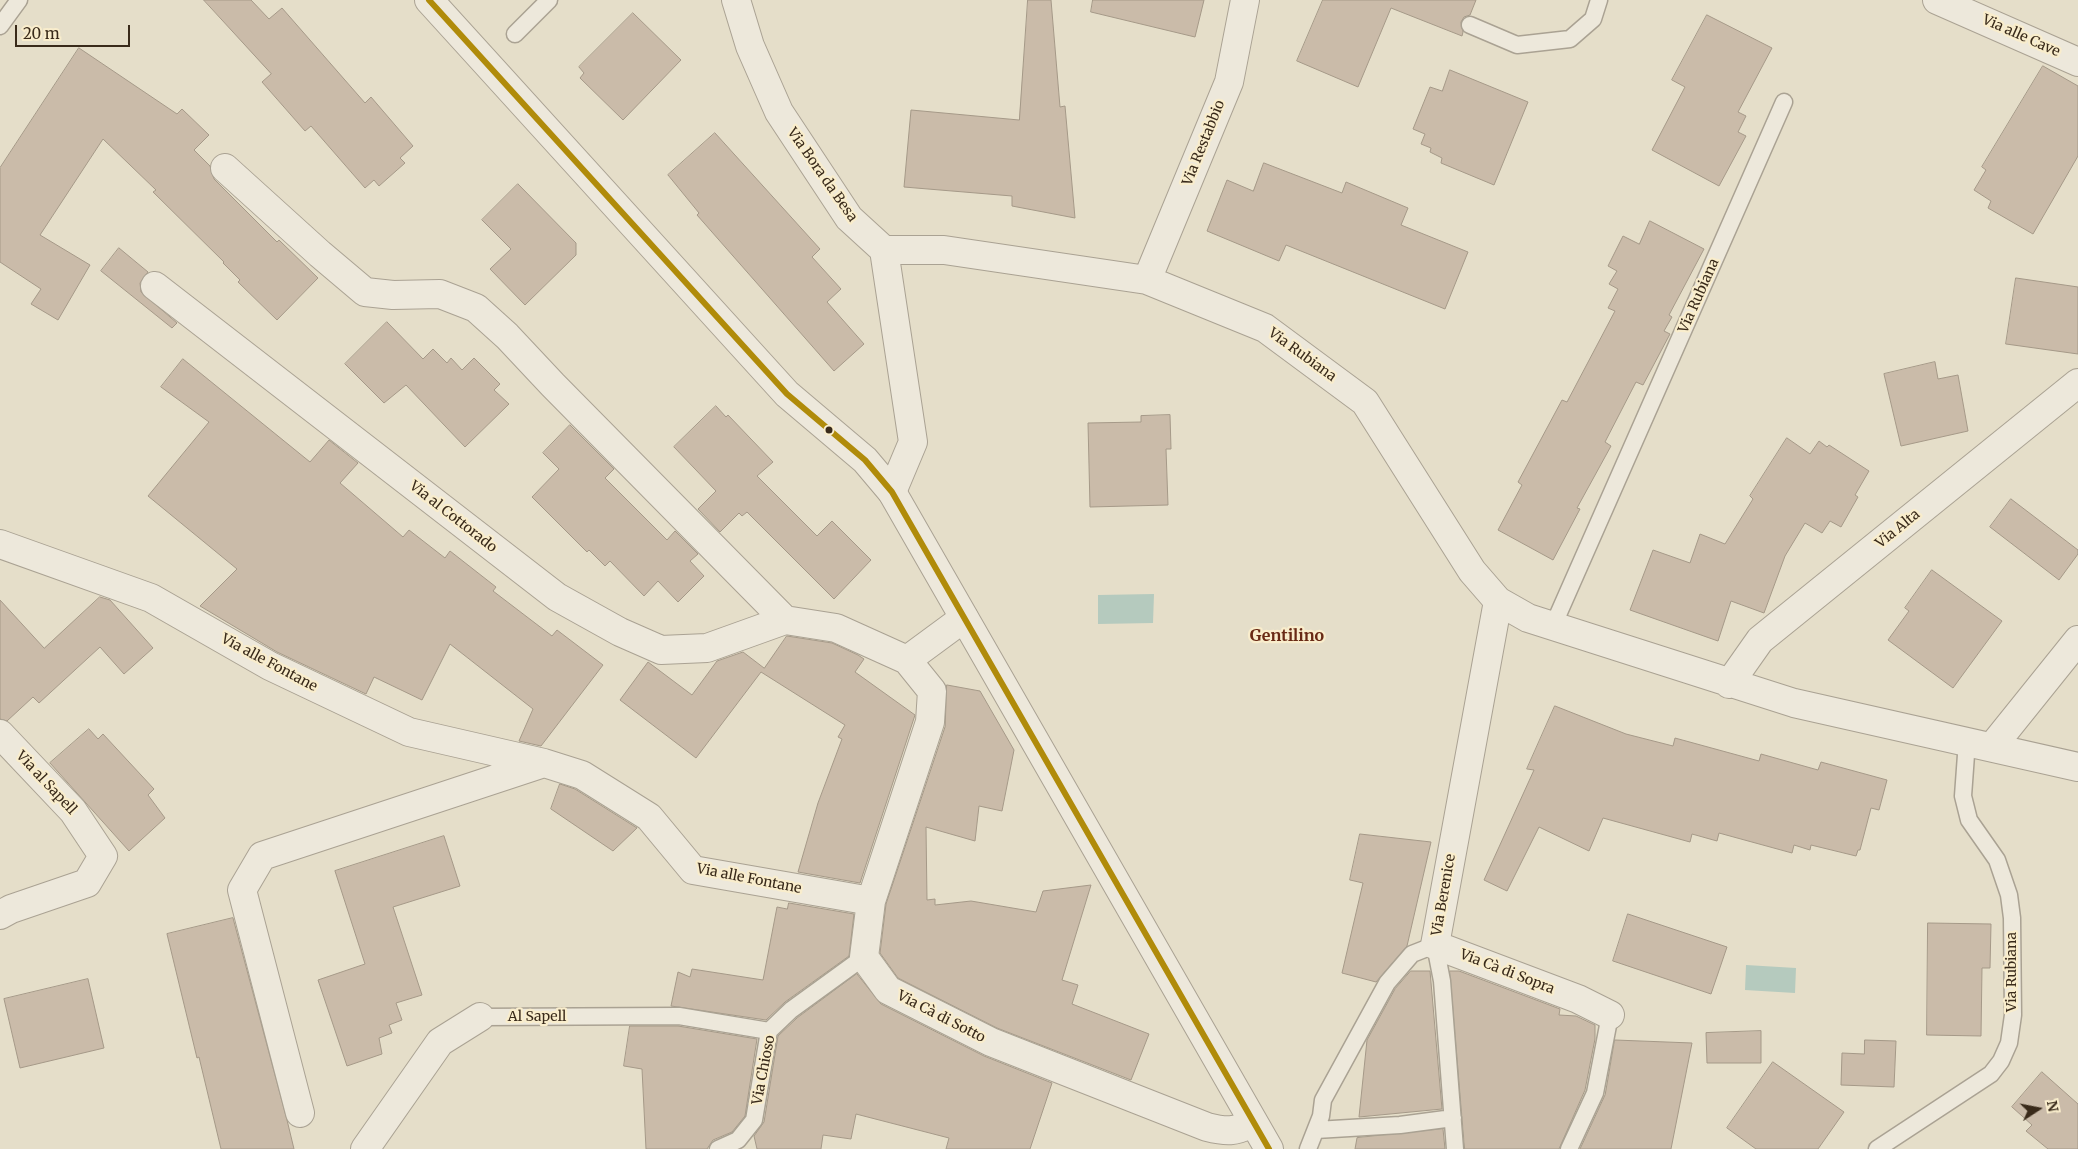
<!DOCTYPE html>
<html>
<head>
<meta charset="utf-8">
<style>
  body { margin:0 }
  #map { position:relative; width:2078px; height:1149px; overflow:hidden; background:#e5dec9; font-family:Merriweather,serif }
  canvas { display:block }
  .north { position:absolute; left:2013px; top:1084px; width:50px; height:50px; -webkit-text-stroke:4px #f9edcc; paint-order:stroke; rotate:79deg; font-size:14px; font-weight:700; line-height:20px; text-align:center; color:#392a1a }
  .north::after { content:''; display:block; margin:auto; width:18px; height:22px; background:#392a1a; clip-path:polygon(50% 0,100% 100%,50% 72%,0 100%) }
  .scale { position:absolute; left:15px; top:25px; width:115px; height:22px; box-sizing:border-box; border:2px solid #392a1a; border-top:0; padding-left:6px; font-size:15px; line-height:18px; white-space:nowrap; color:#392a1a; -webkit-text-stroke:4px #f9edcc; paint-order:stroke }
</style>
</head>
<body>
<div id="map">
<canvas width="2078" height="1149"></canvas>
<div class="north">N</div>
<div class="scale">20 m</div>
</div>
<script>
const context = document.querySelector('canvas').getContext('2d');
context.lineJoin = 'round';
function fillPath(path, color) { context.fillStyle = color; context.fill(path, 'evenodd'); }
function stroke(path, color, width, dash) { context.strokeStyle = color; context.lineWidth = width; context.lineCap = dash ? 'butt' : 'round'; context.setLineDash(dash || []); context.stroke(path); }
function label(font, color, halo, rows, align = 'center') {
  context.font = font + ' Merriweather,serif'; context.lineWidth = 4.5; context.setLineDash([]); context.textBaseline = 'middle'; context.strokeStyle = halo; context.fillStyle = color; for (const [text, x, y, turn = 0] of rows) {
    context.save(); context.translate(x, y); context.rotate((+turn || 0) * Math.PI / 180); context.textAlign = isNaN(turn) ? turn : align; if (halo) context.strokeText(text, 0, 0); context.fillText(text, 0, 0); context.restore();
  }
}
fillPath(new Path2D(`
  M 1154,594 L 1153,623 L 1098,624 L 1098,595 Z
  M 1746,965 L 1796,968 L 1795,993 L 1745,990 Z`), '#b5cabe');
const building = new Path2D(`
  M 204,0 L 251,0 L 269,19 L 282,8 L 365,103 L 371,97 L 413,146 L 400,158 L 405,163 L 379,186 L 374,180 L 365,188 L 311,126 L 305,131 L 262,82 L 271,74 Z
  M 1028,0 L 1051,0 L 1060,107 L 1065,106 L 1075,218 L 1012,206 L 1012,196 L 904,187 L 911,110 L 1019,120 Z
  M 1093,0 L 1204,0 L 1195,37 L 1091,12 Z
  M 1323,0 L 1476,0 L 1470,15 L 1464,17 L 1461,22 L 1463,32 L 1462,36 L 1391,8 L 1358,87 L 1297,61 Z
  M 633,13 L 681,60 L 623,120 L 580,78 L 584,73 L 579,67 Z
  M 1707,15 L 1772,48 L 1738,112 L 1746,116 L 1738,132 L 1746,136 L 1719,186 L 1652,150 L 1685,87 L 1672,80 Z
  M 79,48 L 177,114 L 182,109 L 209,135 L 194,150 L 210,166 L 214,179 L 277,242 L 279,240 L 318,278 L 277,320 L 238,282 L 240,280 L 223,263 L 224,262 L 153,192 L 156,190 L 103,139 L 40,235 L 90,265 L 58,320 L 31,304 L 41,289 L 0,262 L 0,168 Z
  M 2043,66 L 2078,86 L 2078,156 L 2033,234 L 1988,208 L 1991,201 L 1974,190 L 1986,170 L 1982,167 Z
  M 1450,70 L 1528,102 L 1494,185 L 1441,163 L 1442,158 L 1430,152 L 1431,148 L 1421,144 L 1425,134 L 1413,129 L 1430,87 L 1442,91 Z
  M 715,133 L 820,249 L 812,257 L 841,289 L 827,302 L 864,344 L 834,371 L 697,215 L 699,213 L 668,175 Z
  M 1264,163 L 1342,193 L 1346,182 L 1408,208 L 1401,225 L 1468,252 L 1445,309 L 1286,245 L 1279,261 L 1207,231 L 1227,180 L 1253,191 Z
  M 518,184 L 576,243 L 576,255 L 525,305 L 490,269 L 511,249 L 482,220 Z
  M 1650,221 L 1704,249 L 1669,315 L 1672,317 L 1664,331 L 1670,334 L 1643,385 L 1636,382 L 1605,442 L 1611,446 L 1577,508 L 1580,509 L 1553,560 L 1498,530 L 1522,485 L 1518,482 L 1562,400 L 1567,402 L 1615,311 L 1608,308 L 1618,289 L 1609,284 L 1617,271 L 1608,266 L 1623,236 L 1639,244 Z
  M 119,248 L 148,272 L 140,283 L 141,292 L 177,323 L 172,328 L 101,271 Z
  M 2016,278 L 2078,287 L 2078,354 L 2006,344 Z
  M 387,322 L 423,359 L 433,349 L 447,363 L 451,358 L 462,370 L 474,358 L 500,384 L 494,390 L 509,404 L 465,447 L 406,385 L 384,403 L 345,364 Z
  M 183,359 L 310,462 L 329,440 L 358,463 L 340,483 L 403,537 L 409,530 L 445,558 L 450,551 L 496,587 L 493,591 L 552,636 L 557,630 L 603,665 L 541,746 L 519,741 L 533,709 L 450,644 L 422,700 L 374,677 L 366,694 L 277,652 L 200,606 L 237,569 L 148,496 L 209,422 L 161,387 Z
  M 1935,362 L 1938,379 L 1958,375 L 1968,431 L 1901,446 L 1884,374 Z
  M 716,406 L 726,417 L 728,415 L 773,462 L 757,476 L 817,536 L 832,521 L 871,560 L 834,599 L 747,512 L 742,516 L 739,513 L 720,532 L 698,509 L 716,491 L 674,447 Z
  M 1170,415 L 1171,449 L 1166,449 L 1168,505 L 1090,507 L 1088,423 L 1141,422 L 1141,416 Z
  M 570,425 L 614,469 L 605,478 L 667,540 L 675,531 L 698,554 L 690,561 L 704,576 L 678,602 L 658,581 L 644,596 L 610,561 L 605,566 L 589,550 L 587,552 L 532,497 L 559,469 L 543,453 Z
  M 1787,438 L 1810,454 L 1819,441 L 1827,447 L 1829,445 L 1869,471 L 1855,495 L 1858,497 L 1841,527 L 1830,521 L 1822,533 L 1805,523 L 1785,556 L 1764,613 L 1731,601 L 1718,641 L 1630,610 L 1653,550 L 1690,563 L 1700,534 L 1725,544 L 1753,499 L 1750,496 Z
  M 2011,499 L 2078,550 L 2078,554 L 2059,580 L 1990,527 Z
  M 1932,570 L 2002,621 L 1953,688 L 1888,640 L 1909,611 L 1905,608 Z
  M 100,597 L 110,600 L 153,648 L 124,674 L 100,647 L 39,703 L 33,697 L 7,721 L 0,719 L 0,600 L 44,648 Z
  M 787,636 L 832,643 L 858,655 L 864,659 L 855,672 L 915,715 L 860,883 L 798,872 L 818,803 L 842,739 L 838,737 L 845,725 L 761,672 L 696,758 L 620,700 L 648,662 L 692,695 L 717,661 L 743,652 L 764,668 Z
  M 947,685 L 980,691 L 1014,750 L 1002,811 L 979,806 L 975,841 L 926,827 L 927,900 L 935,899 L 935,905 L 971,901 L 1036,912 L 1043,891 L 1091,885 L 1062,980 L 1078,985 L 1072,1004 L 1149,1034 L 1131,1080 L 997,1028 L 898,978 L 880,953 L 886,904 L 945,727 Z
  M 1555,706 L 1626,734 L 1673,746 L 1675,738 L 1759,761 L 1761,754 L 1818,770 L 1821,762 L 1887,780 L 1879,810 L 1871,808 L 1860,850 L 1858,850 L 1856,856 L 1811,845 L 1810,850 L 1794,845 L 1792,853 L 1719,833 L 1717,841 L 1692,834 L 1690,842 L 1603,818 L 1589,851 L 1539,827 L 1507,891 L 1484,880 L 1534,770 L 1527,769 Z
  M 89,729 L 98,739 L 103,734 L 154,789 L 148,795 L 165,818 L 129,851 L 50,763 Z
  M 560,784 L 575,789 L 637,828 L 613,851 L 551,809 Z
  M 1360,834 L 1431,842 L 1407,946 L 1376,982 L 1342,973 L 1363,883 L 1350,880 Z
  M 444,836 L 460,886 L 393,907 L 422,995 L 396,1003 L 402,1020 L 389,1025 L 392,1033 L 379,1038 L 382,1054 L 347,1066 L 318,980 L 365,964 L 335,871 Z
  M 789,903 L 854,914 L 849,956 L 785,1002 L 766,1020 L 671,1006 L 678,972 L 690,977 L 692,969 L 763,980 L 777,907 L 787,909 Z
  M 1628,914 L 1727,947 L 1711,994 L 1613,961 Z
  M 233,918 L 287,1120 L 294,1149 L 221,1149 L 199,1057 L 197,1058 L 167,934 Z
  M 1928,923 L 1991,924 L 1990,968 L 1982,968 L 1981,1036 L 1927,1035 Z
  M 1411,971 L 1430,971 L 1442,1109 L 1359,1117 L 1367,1040 L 1395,989 Z
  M 1450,971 L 1459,971 L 1560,1009 L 1559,1015 L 1576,1016 L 1595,1025 L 1595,1039 L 1585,1090 L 1559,1149 L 1465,1149 Z
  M 857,974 L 881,1004 L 984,1056 L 1052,1083 L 1030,1149 L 946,1149 L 949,1138 L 856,1114 L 851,1139 L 823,1135 L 821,1149 L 757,1149 L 754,1136 L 764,1122 L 778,1036 L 797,1018 Z
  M 88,979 L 104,1048 L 20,1068 L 4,999 Z
  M 630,1026 L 678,1026 L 757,1039 L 745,1116 L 732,1132 L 713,1140 L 707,1149 L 646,1149 L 642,1069 L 624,1066 Z
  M 1761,1031 L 1761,1063 L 1707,1063 L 1706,1033 Z
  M 1615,1040 L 1692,1043 L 1671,1149 L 1580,1149 L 1605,1095 Z
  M 1865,1040 L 1896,1041 L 1894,1087 L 1841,1085 L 1842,1053 L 1864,1054 Z
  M 1773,1062 L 1844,1112 L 1818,1149 L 1756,1149 L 1727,1128 Z
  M 2042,1072 L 2078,1104 L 2078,1149 L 2048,1149 L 2026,1131 L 2032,1125 L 2012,1107 Z
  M 1443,1129 L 1445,1149 L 1355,1149 L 1357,1138 Z`);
fillPath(building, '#cabba9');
stroke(building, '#a59988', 1);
const service = new Path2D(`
  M 1470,25 L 1517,45 L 1570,39 L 1593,19 L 1599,0
  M 0,26 L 19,0
  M 515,34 L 549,0
  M 1553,626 L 1784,102
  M 480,1017 L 679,1016 L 769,1031
  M 1316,1130 L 1400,1125 L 1453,1118
  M 718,1149 L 738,1140 L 754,1120 L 769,1031 L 791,1010 L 864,957
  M 1308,1149 L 1321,1116 L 1323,1100 L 1387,983 L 1412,954 L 1435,945 L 1442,981 L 1455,1149
  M 1569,1149 L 1595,1093 L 1610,1015
  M 1877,1149 L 1991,1074 L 2001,1061 L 2009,1043 L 2013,1015 L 2012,918 L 2009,895 L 1997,860 L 1969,820 L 1963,796 L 1967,741`);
const minor = new Path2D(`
  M 736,0 L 750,46 L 779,112 L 849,218 L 884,250 L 913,442 L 892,492
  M 1937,0 L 2078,62
  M 225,168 L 320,254 L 365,292 L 393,295 L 440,294 L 476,308 L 507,336 L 553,385 L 785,620
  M 884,250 L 944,250 L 1147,280 L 1265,328 L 1365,402 L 1472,571 L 1498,601 L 1528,618 L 1794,703 L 2078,767
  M 1147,280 L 1229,82 L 1245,0
  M 155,286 L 557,597 L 620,632 L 661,650 L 707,648 L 785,620 L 836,628 L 907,660
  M 0,544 L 151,598 L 270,666 L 409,732 L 544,763 L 582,775 L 649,817 L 693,870 L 871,901
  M 1498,601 L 1435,945 L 1578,999 L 1610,1015
  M 964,618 L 907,660 L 932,691 L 930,722 L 871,901 L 864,957 L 888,990 L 991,1042 L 1207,1127 C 1227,1132 1234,1132 1253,1123
  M 1729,684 L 1760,640 L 2078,383
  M 0,734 L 73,811 L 103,856 L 87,883 L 11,909 L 0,915
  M 1992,747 L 2078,640
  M 300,1113 L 242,890 L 262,856 L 544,763
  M 365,1149 L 440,1042 L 480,1017`);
const tertiary = new Path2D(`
  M 429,0 L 787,394 L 865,460 L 892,492 L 1269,1149`);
stroke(service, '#aaa293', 19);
stroke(minor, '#aaa293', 30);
stroke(tertiary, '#aaa293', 30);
stroke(service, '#ede8db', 16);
stroke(minor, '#ede8db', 28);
stroke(tertiary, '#ede8db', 28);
stroke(new Path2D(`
  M 429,0 L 787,394 L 865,460 L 892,492 L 1269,1149`), '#b08b0a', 6);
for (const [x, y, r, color] of [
  [829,430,4.5,"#392a1a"]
]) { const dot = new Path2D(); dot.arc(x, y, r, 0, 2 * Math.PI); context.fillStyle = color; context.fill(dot); stroke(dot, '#f9edcc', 2); }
label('14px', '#392a1a', '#f9edcc', [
  ["Via alle Cave",2021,36,24],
  ["Via Restabbio",1204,143,-68],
  ["Via Bora da Besa",822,175,55],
  ["Via Rubiana",1699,296,-66],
  ["Via Rubiana",1302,355,36],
  ["Via al Cottorado",453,517,38],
  ["Via Alta",1898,529,-39],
  ["Via alle Fontane",269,663,28],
  ["Via al Sapell",46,783,47],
  ["Via alle Fontane",749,879,11],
  ["Via Berenice",1444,895,-80],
  ["Via Cà di Sopra",1507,972,21],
  ["Via Rubiana",2012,972,-90],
  ["Al Sapell",537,1017],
  ["Via Cà di Sotto",941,1017,27],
  ["Via Chioso",764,1070,-79]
]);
label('bold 16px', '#692a15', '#f9edcc', [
  ["Gentilino",1287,636]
]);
</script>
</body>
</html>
